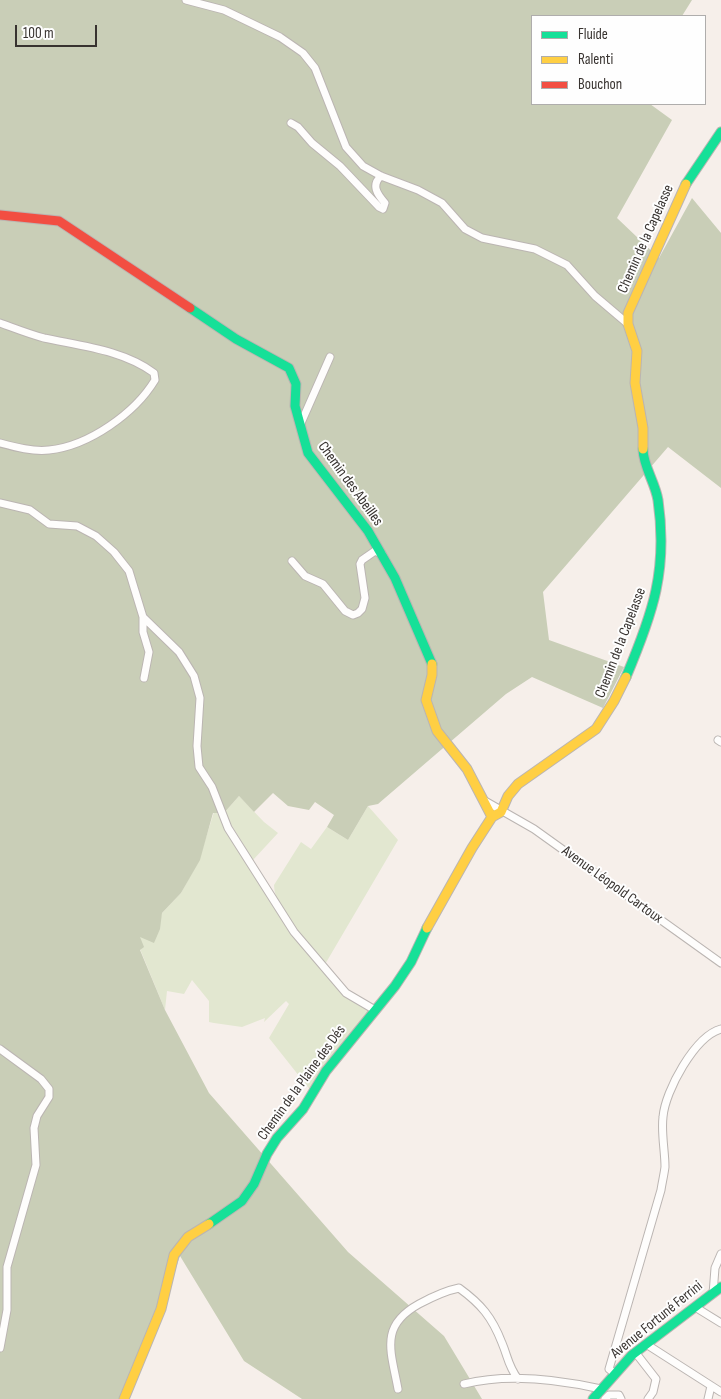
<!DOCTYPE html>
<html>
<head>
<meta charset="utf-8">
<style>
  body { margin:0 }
  #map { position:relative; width:721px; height:1399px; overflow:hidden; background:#f6efea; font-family:"Sofia Sans Condensed",sans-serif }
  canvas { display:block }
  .legend { position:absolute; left:531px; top:15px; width:175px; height:90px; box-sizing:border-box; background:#fefefe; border:1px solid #afadac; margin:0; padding:6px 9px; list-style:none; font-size:15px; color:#383330 }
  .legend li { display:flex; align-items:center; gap:10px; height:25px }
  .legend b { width:25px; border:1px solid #afadac }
  .scale { position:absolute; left:15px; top:25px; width:82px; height:22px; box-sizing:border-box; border:2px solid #383330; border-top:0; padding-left:6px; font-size:15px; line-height:18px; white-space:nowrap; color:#383330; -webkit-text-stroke:4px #fefefe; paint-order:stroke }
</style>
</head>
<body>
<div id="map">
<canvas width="721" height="1399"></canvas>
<ul class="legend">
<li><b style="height:6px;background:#16e098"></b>Fluide</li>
<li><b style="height:6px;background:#ffcf43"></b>Ralenti</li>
<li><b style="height:6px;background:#f24e42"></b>Bouchon</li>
</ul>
<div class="scale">100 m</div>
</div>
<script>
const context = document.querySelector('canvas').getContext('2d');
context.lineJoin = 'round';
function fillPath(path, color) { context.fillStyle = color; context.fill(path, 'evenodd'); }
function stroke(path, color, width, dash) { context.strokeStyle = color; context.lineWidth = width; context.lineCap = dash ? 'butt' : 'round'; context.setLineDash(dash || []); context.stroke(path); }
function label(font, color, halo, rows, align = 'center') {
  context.font = font + ' "Sofia Sans Condensed",sans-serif'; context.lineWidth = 4; context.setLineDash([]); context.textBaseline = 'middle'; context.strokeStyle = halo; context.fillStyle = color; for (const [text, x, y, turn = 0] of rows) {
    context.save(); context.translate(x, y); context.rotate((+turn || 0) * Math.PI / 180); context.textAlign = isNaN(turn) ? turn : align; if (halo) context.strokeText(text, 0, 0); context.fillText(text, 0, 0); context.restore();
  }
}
fillPath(new Path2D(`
  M 239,796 L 264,822 L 278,833 L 253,860 L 224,813 Z
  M 368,806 L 398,840 L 324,966 C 309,947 274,910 274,885 L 301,842 L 311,849 L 327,827 L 348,840 Z
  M 214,812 L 217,813 L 242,853 L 320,968 L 344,992 L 368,1010 L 367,1014 L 311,1091 L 269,1038 L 289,1004 L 286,1001 L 264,1022 L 265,1018 L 242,1027 L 214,1023 L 209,1022 L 209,1001 L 192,980 L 184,994 L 167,991 L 165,1010 L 140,949 L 139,936 L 154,942 L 162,913 L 181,893 L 199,860 Z`), '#e2e7d0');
fillPath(new Path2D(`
  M 0,0 L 692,0 L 682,16 L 532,16 L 532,104 L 650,104 L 672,120 L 617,218 L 659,258 L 692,198 L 721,233 L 721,488 L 668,447 L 543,592 L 549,640 L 624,667 L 603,708 L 532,677 L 506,694 L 378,804 L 368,806 L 348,840 L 327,827 L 334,815 L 315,802 L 309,810 L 288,806 L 273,793 L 254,812 L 239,796 L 224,813 L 213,813 L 200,860 L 181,893 L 162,913 L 160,929 L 154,943 L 140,937 L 144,947 L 140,950 L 165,1010 L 209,1093 L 348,1252 L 444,1336 L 482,1399 L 302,1399 L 244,1361 L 180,1256 L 143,1365 L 128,1399 L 0,1399 Z`), '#c9ceb7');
const street = new Path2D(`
  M 186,0 L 224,10 L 280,37 L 303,53 L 315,68 L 346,147 L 363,166 L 381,176 L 418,190 L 442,203 L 465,229 L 482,238 L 535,249 L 567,265 L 595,296 L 628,324
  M 291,123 L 298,127 L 312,143 L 340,166 L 379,207 L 383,209 L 385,203 C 377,194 371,185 381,176
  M 0,323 C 14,328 29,334 44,338 C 81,346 123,350 154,373 L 155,380 C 135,413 89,446 49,450 C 34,452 15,447 0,443
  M 301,423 L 330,357
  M 0,503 L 30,510 L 49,524 L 77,526 L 96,536 L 114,552 L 129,571 L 143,617 L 179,652 L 194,676 L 200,698 L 197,746 L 199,767 L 212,787 L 228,828 L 294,932 L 346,993 L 375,1010
  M 292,561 L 305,576 L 323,584 L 345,611 L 353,615 L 358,613 L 362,609 L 365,598 L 360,564 L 362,560 L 375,551 L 382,554
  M 143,617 L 143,632 L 149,652 L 144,678
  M 718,740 L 721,742
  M 485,801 L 534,829 L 721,963
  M 0,1049 L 41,1079 L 49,1089 L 49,1097 L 37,1116 L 34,1128 L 36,1165 L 7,1267 L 7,1310 L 0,1348
  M 713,1294 L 715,1268 L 721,1254
  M 695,1307 L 721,1323
  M 646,1344 L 721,1392
  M 635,1352 L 656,1379 L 653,1392 L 648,1399
  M 614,1373 L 609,1369 L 661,1190 C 662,1183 664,1175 665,1167 C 665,1151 661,1133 663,1117 C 665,1091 695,1036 721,1029
  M 464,1384 C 508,1373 557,1379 601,1389
  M 398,1389 C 391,1351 379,1326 419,1304 C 432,1297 444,1291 459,1288 C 481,1304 492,1317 502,1343 C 508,1357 508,1366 518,1379
  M 605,1399 L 609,1395 L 619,1395 L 621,1399
  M 708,1399 L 711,1386`);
const fast = new Path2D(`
  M 686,184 L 721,132
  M 190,308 L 236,339 L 289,368 L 296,384 L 295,406 L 308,453 L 368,531 L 395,578 L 432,664
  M 626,677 C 653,613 668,570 658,500 C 655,482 643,466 643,449
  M 209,1224 L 242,1201 L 254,1184 L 267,1154 L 277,1138 L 303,1109 L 326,1071 L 395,986 L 411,962 L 427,928
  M 593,1399 L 632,1355 L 721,1287`);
const slow = new Path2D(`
  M 643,449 L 643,428 L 635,383 L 637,351 L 628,324 L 628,313 L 686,184
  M 432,664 L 432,675 L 426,700 L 437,731 L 467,769 L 492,817
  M 427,928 L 472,848 L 492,817 L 501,812 L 508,796 L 518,784 L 596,729 L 614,701 L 626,677
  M 124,1399 L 161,1309 L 174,1255 L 188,1237 L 209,1224`);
const jam = new Path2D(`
  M 0,215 L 59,221 L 190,308`);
stroke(street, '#bbb5b2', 9);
stroke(fast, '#bbb5b2', 11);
stroke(slow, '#bbb5b2', 11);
stroke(jam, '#bbb5b2', 11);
stroke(street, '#fefdfc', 7);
stroke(fast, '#16e098', 9);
stroke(slow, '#ffcf43', 9);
stroke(jam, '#f24e42', 9);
label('15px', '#383330', '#fefefe', [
  ["Chemin de la Capelasse",646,239,-66],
  ["Chemin des Abeilles",350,484,54],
  ["Chemin de la Capelasse",621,643,-69],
  ["Avenue Léopold Cartoux",612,885,36],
  ["Chemin de la Plaine des Dés",302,1083,-54],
  ["Avenue Fortuné Ferrini",657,1320,-39]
]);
</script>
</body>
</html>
